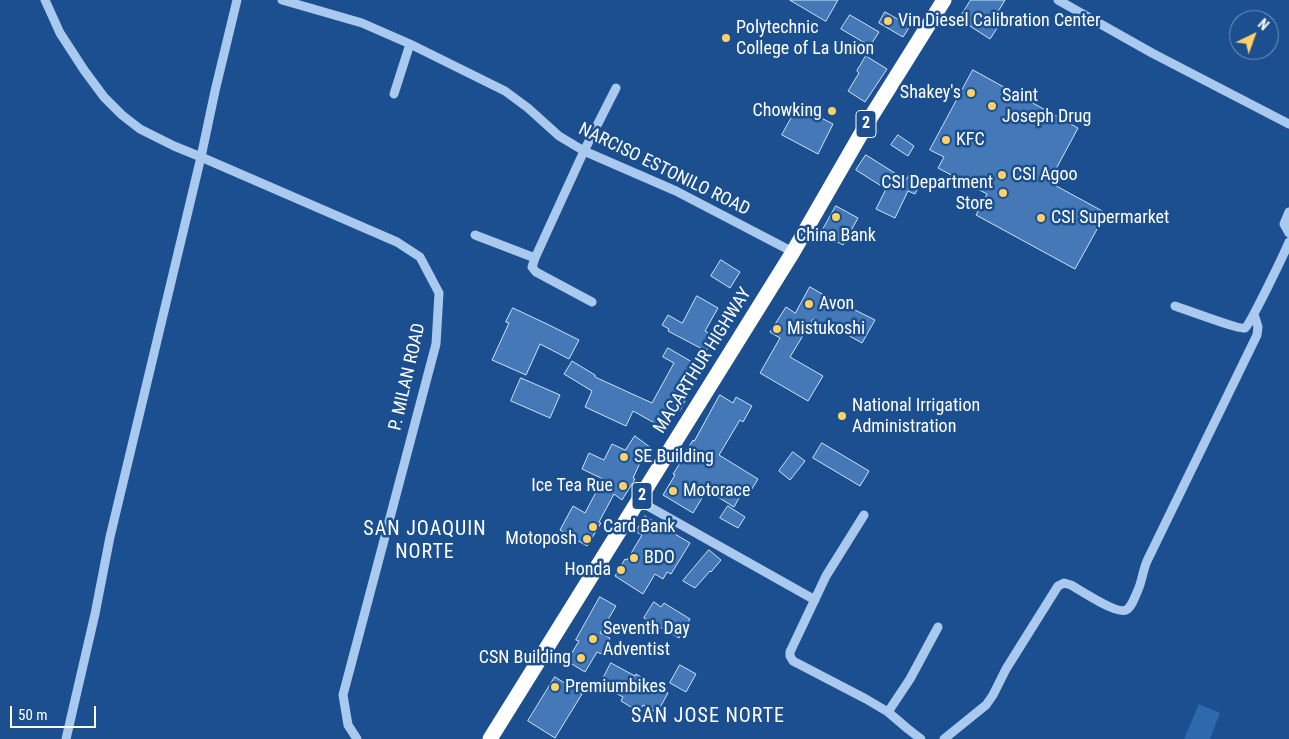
<!DOCTYPE html>
<html>
<head>
<meta charset="utf-8">
<style>
  body { margin:0 }
  #map { position:relative; width:1289px; height:739px; overflow:hidden; background:#1b4f8f; font-family:"Roboto Condensed",sans-serif }
  canvas { display:block }
  .north { position:absolute; left:1229px; top:10px; width:50px; height:50px; box-sizing:border-box; background:#1b4f8f; border:1px solid #7695bc; border-radius:50%; rotate:42deg; font-size:14px; font-weight:700; line-height:20px; text-align:center; color:#fff }
  .north::after { content:''; display:block; margin:auto; width:18px; height:22px; background:#ffd166; clip-path:polygon(50% 0,100% 100%,50% 72%,0 100%) }
  .scale { position:absolute; left:10px; top:706px; width:86px; height:22px; box-sizing:border-box; border:2px solid #fff; border-top:0; padding-left:6px; font-size:15px; line-height:18px; white-space:nowrap; color:#fff; -webkit-text-stroke:4px #1b4f8f; paint-order:stroke }
</style>
</head>
<body>
<div id="map">
<canvas width="1289" height="739"></canvas>
<div class="north">N</div>
<div class="scale">50 m</div>
</div>
<script>
const context = document.querySelector('canvas').getContext('2d');
context.lineJoin = 'round';
function fillPath(path, color) { context.fillStyle = color; context.fill(path, 'evenodd'); }
function stroke(path, color, width, dash) { context.strokeStyle = color; context.lineWidth = width; context.lineCap = dash ? 'butt' : 'round'; context.setLineDash(dash || []); context.stroke(path); }
function label(font, color, halo, rows, align = 'center') {
  context.font = font + ' "Roboto Condensed",sans-serif'; context.lineWidth = 5; context.setLineDash([]); context.textBaseline = 'middle'; context.strokeStyle = halo; context.fillStyle = color; for (const [text, x, y, turn = 0] of rows) {
    context.save(); context.translate(x, y); context.rotate((+turn || 0) * Math.PI / 180); context.textAlign = isNaN(turn) ? turn : align; if (halo) context.strokeText(text, 0, 0); context.fillText(text, 0, 0); context.restore();
  }
}
fillPath(new Path2D(`
  M 1199,704 L 1220,713 L 1210,739 L 1184,739 Z`), '#2e69ad');
const building = new Path2D(`
  M 790,0 L 838,0 L 826,21 Z
  M 971,0 L 1005,0 L 996,15 L 1003,19 L 990,39 L 959,19 Z
  M 885,12 L 910,26 L 903,37 L 879,23 Z
  M 850,15 L 879,32 L 870,46 L 841,29 Z
  M 866,56 L 887,69 L 865,102 L 848,91 L 859,73 L 857,71 Z
  M 973,70 L 1078,128 L 1049,182 L 1106,213 L 1075,269 L 976,215 L 987,194 L 938,168 L 944,157 L 930,150 Z
  M 798,106 L 833,124 L 818,154 L 782,135 Z
  M 898,135 L 914,146 L 908,156 L 891,145 Z
  M 866,155 L 906,180 L 909,175 L 921,181 L 915,194 L 908,191 L 895,218 L 876,209 L 886,189 L 856,170 Z
  M 836,206 L 858,218 L 843,245 L 821,233 Z
  M 721,260 L 740,272 L 730,288 L 711,276 Z
  M 810,287 L 852,311 L 853,309 L 875,320 L 862,343 L 835,328 L 833,331 L 813,319 L 790,357 L 823,376 L 808,401 L 760,373 L 780,338 L 770,332 L 786,307 L 795,313 Z
  M 697,296 L 718,308 L 705,331 L 719,339 L 715,346 L 710,344 L 706,351 L 668,331 L 669,329 L 662,325 L 668,315 L 682,323 Z
  M 513,308 L 549,325 L 579,340 L 569,359 L 540,344 L 526,375 L 492,360 L 509,323 L 506,322 Z
  M 668,348 L 699,366 L 682,397 L 686,399 L 680,411 L 671,406 L 660,426 L 633,411 L 626,426 L 585,407 L 592,391 L 564,374 L 572,361 L 595,375 L 595,377 L 652,403 L 674,363 L 663,357 Z
  M 521,378 L 560,395 L 550,418 L 511,401 Z
  M 720,395 L 733,403 L 736,397 L 752,406 L 743,422 L 740,420 L 719,455 L 758,479 L 750,492 L 744,489 L 734,507 L 708,491 L 706,494 L 705,493 L 693,513 L 663,495 L 675,475 L 673,474 L 686,454 L 685,453 L 693,440 L 694,441 Z
  M 635,436 L 651,448 L 640,463 L 633,478 L 635,479 L 622,500 L 614,494 L 599,522 L 601,523 L 587,546 L 560,530 L 573,506 L 585,513 L 603,479 L 582,469 L 589,453 L 604,460 L 612,444 L 625,450 Z
  M 822,443 L 869,471 L 860,486 L 813,458 Z
  M 793,452 L 805,461 L 790,480 L 779,471 Z
  M 728,506 L 745,517 L 738,528 L 720,518 Z
  M 645,516 L 690,543 L 671,574 L 667,572 L 663,579 L 655,574 L 643,594 L 615,576 L 625,559 L 627,560 L 642,535 L 636,532 Z
  M 709,550 L 721,560 L 711,572 L 710,571 L 695,588 L 683,581 Z
  M 600,597 L 616,606 L 600,633 L 610,638 L 601,654 L 597,652 L 585,672 L 567,661 L 579,641 L 576,640 Z
  M 654,602 L 661,607 L 664,603 L 690,619 L 679,638 L 644,618 Z
  M 611,663 L 635,676 L 636,674 L 668,693 L 657,713 L 643,705 L 639,712 L 621,701 L 623,697 L 600,685 Z
  M 680,665 L 696,674 L 686,692 L 670,683 Z
  M 555,677 L 582,694 L 555,738 L 528,721 Z`);
fillPath(building, '#4478b7');
stroke(building, '#cfe3fa', 1);
stroke(new Path2D(`
  M 45,0 L 60,33 L 84,70 L 104,97 L 122,115 L 140,129 L 174,146 L 201,157 L 397,242 L 420,257 L 439,293 L 436,344 L 343,695 L 348,725 L 357,739
  M 282,0 L 362,23 L 410,44 L 505,91 L 528,108 L 559,136 L 584,151 L 676,191 L 793,252
  M 1058,0 L 1152,53 L 1289,124
  M 394,94 L 410,44
  M 1289,212 L 1284,224 L 1289,233
  M 475,235 L 535,258 L 584,151 L 616,88
  M 535,258 L 532,267 L 536,272 L 592,302
  M 1175,306 C 1184,309 1240,330 1245,328 C 1250,325 1285,252 1289,242
  M 639,501 L 815,600
  M 864,515 L 826,576 L 790,652 L 790,656 L 793,661 L 866,699 L 888,712 L 908,729 L 921,739
  M 888,712 L 910,679 L 938,627
  M 66,739 L 95,614 L 110,537 L 201,157 L 215,91 L 237,0
  M 944,739 L 986,705 L 993,695 L 1006,669 L 1058,586 L 1064,583 L 1071,585 C 1080,590 1117,615 1126,610 C 1132,607 1135,596 1138,590 C 1142,581 1143,570 1147,561 L 1257,335 L 1258,327 L 1254,314`), '#a9c9ee', 9);
stroke(new Path2D(`
  M 490,739 L 793,252 L 869,120 L 944,0`), '#fff', 15);
for (const [x, y, r, color] of [
  [888,21,5,"#ffd166"],
  [726,38,5,"#ffd166"],
  [971,93,5,"#ffd166"],
  [992,106,5,"#ffd166"],
  [832,111,5,"#ffd166"],
  [946,140,5,"#ffd166"],
  [1002,175,5,"#ffd166"],
  [1003,193,5,"#ffd166"],
  [836,217,5,"#ffd166"],
  [1041,218,5,"#ffd166"],
  [809,304,5,"#ffd166"],
  [777,329,5,"#ffd166"],
  [842,416,5,"#ffd166"],
  [624,457,5,"#ffd166"],
  [623,486,5,"#ffd166"],
  [673,491,5,"#ffd166"],
  [593,527,5,"#ffd166"],
  [587,539,5,"#ffd166"],
  [634,558,5,"#ffd166"],
  [621,570,5,"#ffd166"],
  [593,639,5,"#ffd166"],
  [581,658,5,"#ffd166"],
  [555,687,5,"#ffd166"]
]) { const dot = new Path2D(); dot.arc(x, y, r, 0, 2 * Math.PI); context.fillStyle = color; context.fill(dot); stroke(dot, '#1b4f8f', 2); }
for (const [x, y, w] of [
  [866,124,20],
  [642,496,20]
]) { const box = new Path2D(); box.roundRect(x - w / 2, y - 13.5, w, 27, 4); context.fillStyle = '#1b4f8f'; context.fill(box); stroke(box, '#fff', 1); }
label('bold 16px', '#fff', null, [
  ["2",866,124],
  ["2",642,496]
]);
label('18px', '#fff', '#1b4f8f', [
  ["Vin Diesel Calibration Center",898,21],
  ["Polytechnic",736,28],
  ["College of La Union",736,49],
  ["Shakey's",961,93,"right"],
  ["Saint",1002,96],
  ["Joseph Drug",1002,117],
  ["Chowking",822,111,"right"],
  ["KFC",956,140],
  ["CSI Agoo",1012,175],
  ["CSI Department",993,183,"right"],
  ["Store",993,204,"right"],
  ["CSI Supermarket",1051,218],
  ["China Bank",836,236,"center"],
  ["Avon",819,304],
  ["Mistukoshi",787,329],
  ["National Irrigation",852,406],
  ["Administration",852,427],
  ["SE Building",634,457],
  ["Ice Tea Rue",613,486,"right"],
  ["Motorace",683,491],
  ["Card Bank",603,527],
  ["Motoposh",577,539,"right"],
  ["BDO",644,558],
  ["Honda",611,570,"right"],
  ["Seventh Day",603,629],
  ["Adventist",603,650],
  ["CSN Building",571,658,"right"],
  ["Premiumbikes",565,687]
], 'left');
label('18px', '#fff', '#1b4f8f', [
  ["NARCISO ESTONILO ROAD",664,170,26],
  ["MACARTHUR HIGHWAY",703,361,-58],
  ["P. MILAN ROAD",408,377,-77]
]);
context.letterSpacing = '1px';
label('20px', '#fff', '#1b4f8f', [
  ["SAN JOAQUIN",425,530],
  ["NORTE",425,553],
  ["SAN JOSE NORTE",708,717]
]);
context.letterSpacing = '0px';
</script>
</body>
</html>
